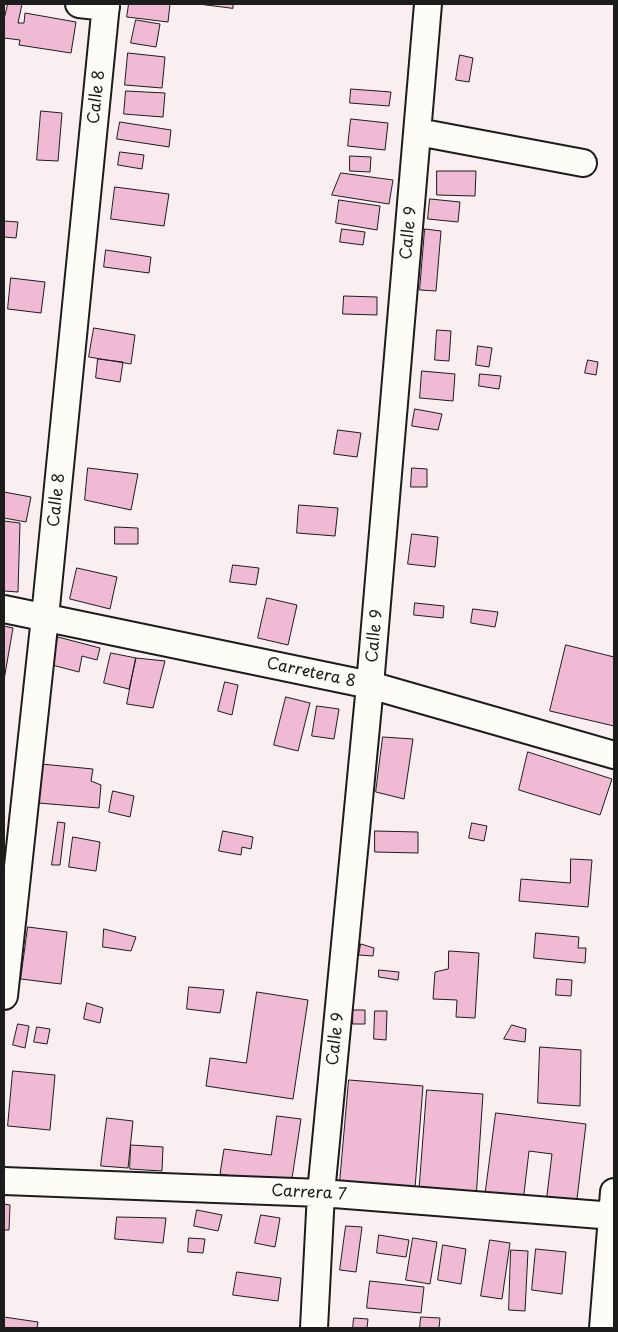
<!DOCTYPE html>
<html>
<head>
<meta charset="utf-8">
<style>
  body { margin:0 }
  #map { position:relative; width:618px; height:1332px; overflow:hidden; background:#faeff0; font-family:"Playpen Sans",sans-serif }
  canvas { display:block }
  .frame { position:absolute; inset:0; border:5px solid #1c1c1c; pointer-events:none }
</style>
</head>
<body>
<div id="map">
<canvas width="618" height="1332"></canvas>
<div class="frame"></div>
</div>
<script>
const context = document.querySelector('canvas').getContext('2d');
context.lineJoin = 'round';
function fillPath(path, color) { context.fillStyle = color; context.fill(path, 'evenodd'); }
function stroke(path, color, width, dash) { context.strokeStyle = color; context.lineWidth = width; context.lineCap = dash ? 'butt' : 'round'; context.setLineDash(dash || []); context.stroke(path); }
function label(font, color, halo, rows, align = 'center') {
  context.font = font + ' "Playpen Sans",sans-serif'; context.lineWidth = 5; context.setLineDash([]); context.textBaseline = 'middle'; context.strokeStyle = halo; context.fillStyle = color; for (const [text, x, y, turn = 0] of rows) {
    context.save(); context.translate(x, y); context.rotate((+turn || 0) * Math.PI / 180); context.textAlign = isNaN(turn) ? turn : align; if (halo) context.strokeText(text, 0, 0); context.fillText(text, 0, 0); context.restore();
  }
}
const building = new Path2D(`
  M 8,4 L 22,4 L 18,23 L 24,23 L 25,13 L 76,22 L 71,53 L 19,45 L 20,40 L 4,38 L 4,20 Z
  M 129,4 L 170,4 L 168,22 L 127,17 Z
  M 199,4 L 233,4 L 233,8 Z
  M 136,20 L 160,24 L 156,47 L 131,43 Z
  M 128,53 L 165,57 L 162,88 L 125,85 Z
  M 460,55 L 473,58 L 469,82 L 456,80 Z
  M 351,89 L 391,92 L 389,106 L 350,103 Z
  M 126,91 L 165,93 L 163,117 L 124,114 Z
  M 41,111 L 62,113 L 58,161 L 37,160 Z
  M 351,119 L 388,123 L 385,150 L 348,146 Z
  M 120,122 L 171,130 L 169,147 L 117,139 Z
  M 120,152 L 144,155 L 142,169 L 118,165 Z
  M 350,156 L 371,157 L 370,172 L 350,171 Z
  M 437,171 L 476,171 L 475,196 L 437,195 Z
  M 341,173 L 393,180 L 389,204 L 332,195 Z
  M 115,187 L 169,194 L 164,226 L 111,219 Z
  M 430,199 L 460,202 L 458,222 L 428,219 Z
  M 339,200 L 380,206 L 377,230 L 336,223 Z
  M 4,221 L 18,222 L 16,238 L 4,237 Z
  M 342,229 L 365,232 L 363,245 L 340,242 Z
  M 425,229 L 441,231 L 436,291 L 420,290 Z
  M 106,250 L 151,257 L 149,273 L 104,267 Z
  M 11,278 L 45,282 L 41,313 L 8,309 Z
  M 344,296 L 377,297 L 377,315 L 343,314 Z
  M 94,328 L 135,335 L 131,364 L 89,357 Z
  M 437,330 L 451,331 L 449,361 L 435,360 Z
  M 478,346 L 492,348 L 489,367 L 476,365 Z
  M 98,359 L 123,362 L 120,382 L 96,378 Z
  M 588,360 L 598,362 L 596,375 L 585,373 Z
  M 422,371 L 455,374 L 453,401 L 420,398 Z
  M 480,374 L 501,376 L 499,389 L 479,386 Z
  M 415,409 L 442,414 L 438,430 L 412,426 Z
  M 338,430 L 361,433 L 357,457 L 334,454 Z
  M 88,468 L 138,474 L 131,510 L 85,500 Z
  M 412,468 L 427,469 L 427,487 L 411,487 Z
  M 4,482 L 4,492 L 31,497 L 26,522 L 4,518 Z
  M 299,505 L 338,508 L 335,536 L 297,533 Z
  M 4,521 L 20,523 L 18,592 L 4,591 Z
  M 115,527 L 138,528 L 138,544 L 115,544 Z
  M 412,534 L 438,537 L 435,567 L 408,564 Z
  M 233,565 L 259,568 L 256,585 L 230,582 Z
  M 77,568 L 117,577 L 110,609 L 70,599 Z
  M 267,598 L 297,605 L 288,645 L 258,638 Z
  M 415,603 L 444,606 L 443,618 L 414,615 Z
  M 473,609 L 498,612 L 495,627 L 471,623 Z
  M 4,626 L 13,628 L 4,680 Z
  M 58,637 L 100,648 L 97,660 L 82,656 L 79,672 L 52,665 Z
  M 566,645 L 614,657 L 614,726 L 550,711 Z
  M 111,653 L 136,658 L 129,689 L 104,683 Z
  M 136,658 L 165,661 L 153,708 L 127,704 Z
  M 225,682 L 238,685 L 232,715 L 218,711 Z
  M 286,697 L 310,703 L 298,751 L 274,745 Z
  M 317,706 L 339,709 L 334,739 L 312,736 Z
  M 383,737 L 413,739 L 404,799 L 376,792 Z
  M 528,752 L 612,779 L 600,815 L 519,790 Z
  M 41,764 L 93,769 L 91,781 L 101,785 L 99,808 L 38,803 Z
  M 113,791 L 134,796 L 130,817 L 109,812 Z
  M 58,822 L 65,823 L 60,865 L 52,865 Z
  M 472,823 L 487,826 L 484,841 L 469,838 Z
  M 223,831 L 253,837 L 251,849 L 242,847 L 241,855 L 219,851 Z
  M 375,831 L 418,832 L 418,853 L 375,852 Z
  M 73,837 L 100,842 L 96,871 L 69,867 Z
  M 571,859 L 592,860 L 588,907 L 519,901 L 521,879 L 570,883 Z
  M 28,927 L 67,932 L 61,984 L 21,979 Z
  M 104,929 L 136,937 L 131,951 L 103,947 Z
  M 536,933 L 579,937 L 578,948 L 586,948 L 585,963 L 534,958 Z
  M 361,944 L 374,948 L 373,956 L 359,955 Z
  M 449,951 L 479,953 L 475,1018 L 456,1017 L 457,1000 L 433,999 L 435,972 L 448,969 Z
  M 379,970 L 399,972 L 398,980 L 379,977 Z
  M 557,979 L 572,980 L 571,996 L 556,995 Z
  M 189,987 L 224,990 L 220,1013 L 187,1009 Z
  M 257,992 L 308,1000 L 293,1099 L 206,1086 L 210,1058 L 246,1063 Z
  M 87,1003 L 103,1008 L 100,1023 L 84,1019 Z
  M 353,1010 L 365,1010 L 365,1024 L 353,1024 Z
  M 375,1011 L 387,1011 L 386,1040 L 374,1039 Z
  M 18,1024 L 29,1026 L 25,1048 L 13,1045 Z
  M 512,1025 L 526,1029 L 525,1042 L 504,1039 Z
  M 37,1027 L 50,1029 L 47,1044 L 34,1042 Z
  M 540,1047 L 581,1050 L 580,1106 L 538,1103 Z
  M 13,1071 L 55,1075 L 50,1130 L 8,1126 Z
  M 349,1080 L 423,1086 L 415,1188 L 340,1182 Z
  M 427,1090 L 483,1094 L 476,1199 L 419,1195 Z
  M 496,1113 L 586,1124 L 576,1207 L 546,1203 L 552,1154 L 529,1151 L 523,1202 L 485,1197 Z
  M 277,1116 L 301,1119 L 291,1185 L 220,1174 L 224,1149 L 271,1155 Z
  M 107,1118 L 133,1121 L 128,1168 L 101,1166 Z
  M 131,1145 L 163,1147 L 162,1171 L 130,1169 Z
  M 4,1204 L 10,1205 L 9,1230 L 4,1230 Z
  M 197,1210 L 222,1215 L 218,1231 L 194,1226 Z
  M 261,1215 L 280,1218 L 275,1247 L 255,1243 Z
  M 117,1217 L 166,1218 L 163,1243 L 115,1239 Z
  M 346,1226 L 362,1227 L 356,1272 L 340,1270 Z
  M 379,1235 L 409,1240 L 406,1257 L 377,1253 Z
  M 189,1238 L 205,1239 L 203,1253 L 188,1252 Z
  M 413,1238 L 437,1242 L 430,1284 L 406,1280 Z
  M 490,1240 L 510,1243 L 502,1299 L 481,1296 Z
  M 443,1245 L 466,1249 L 461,1284 L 438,1280 Z
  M 536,1249 L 566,1252 L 562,1294 L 532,1290 Z
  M 511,1250 L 528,1251 L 525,1311 L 509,1310 Z
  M 237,1272 L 281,1278 L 278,1301 L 233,1295 Z
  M 370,1281 L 424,1287 L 421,1313 L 367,1308 Z
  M 4,1317 L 38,1322 L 37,1328 L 4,1328 Z
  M 421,1317 L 440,1318 L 439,1328 L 420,1328 Z
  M 354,1318 L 368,1319 L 367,1328 L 353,1328 Z`);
fillPath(building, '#f0bad4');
stroke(building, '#1c1c1c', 1);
const minor = new Path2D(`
  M 79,4 L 106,7
  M 418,132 L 583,163
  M 4,609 L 370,685 L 614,755
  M 4,996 L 45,617 L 106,4
  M 4,1181 L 321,1193 L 614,1216
  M 314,1328 L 321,1193 L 370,685 L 428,4
  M 603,1328 L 614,1192`);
stroke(minor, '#1c1c1c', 30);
stroke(minor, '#fdfcf7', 26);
label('16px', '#1c1c1c', '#fdfcf7', [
  ["Calle 8",97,97,-84],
  ["Calle 9",409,233,-85],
  ["Calle 8",57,500,-84],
  ["Calle 9",375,636,-85],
  ["Carretera 8",311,673,12],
  ["Calle 9",336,1039,-84],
  ["Carrera 7",309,1193,3]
]);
</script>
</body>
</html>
